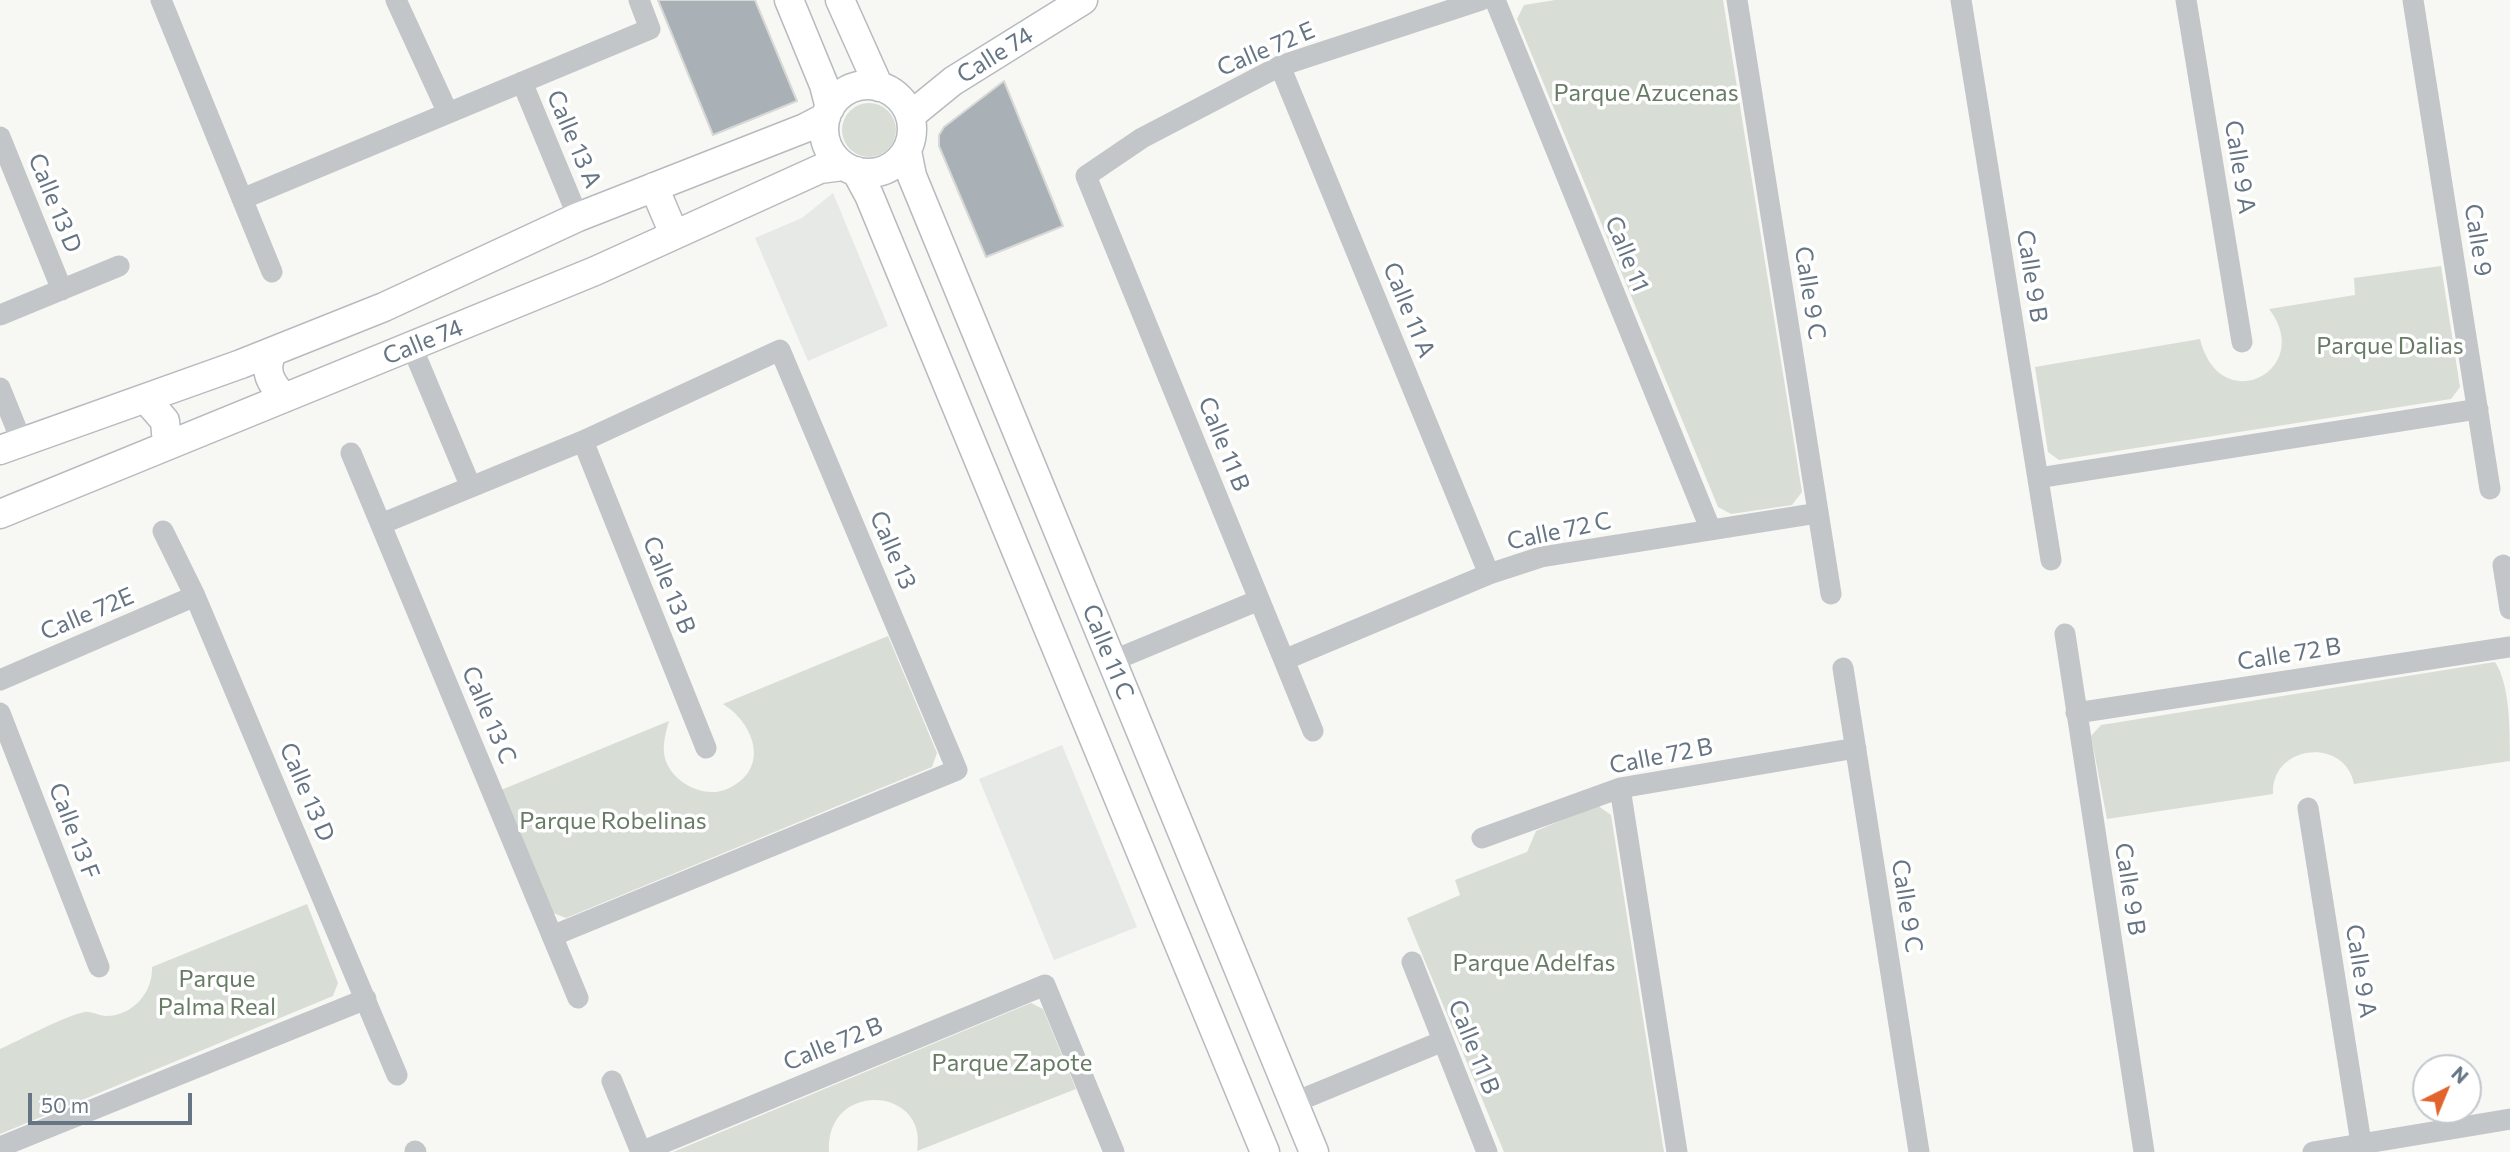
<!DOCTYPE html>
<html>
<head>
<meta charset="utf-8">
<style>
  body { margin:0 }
  #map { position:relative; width:2510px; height:1152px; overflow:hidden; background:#f7f7f4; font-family:Commissioner,sans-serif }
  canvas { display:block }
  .north { position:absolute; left:2412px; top:1054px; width:70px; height:70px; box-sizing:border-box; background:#fff; border:2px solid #c2c8ce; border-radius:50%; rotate:43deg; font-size:19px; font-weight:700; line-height:28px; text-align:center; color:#667584 }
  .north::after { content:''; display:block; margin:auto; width:24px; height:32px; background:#e0642b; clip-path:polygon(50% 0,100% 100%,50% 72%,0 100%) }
  .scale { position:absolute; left:28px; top:1093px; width:164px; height:32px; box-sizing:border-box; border:4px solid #667584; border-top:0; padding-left:9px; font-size:21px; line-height:24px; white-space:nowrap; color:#667584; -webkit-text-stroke:5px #fff; paint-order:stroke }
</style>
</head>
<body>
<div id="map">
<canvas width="2510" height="1152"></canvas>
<div class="north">N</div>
<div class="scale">50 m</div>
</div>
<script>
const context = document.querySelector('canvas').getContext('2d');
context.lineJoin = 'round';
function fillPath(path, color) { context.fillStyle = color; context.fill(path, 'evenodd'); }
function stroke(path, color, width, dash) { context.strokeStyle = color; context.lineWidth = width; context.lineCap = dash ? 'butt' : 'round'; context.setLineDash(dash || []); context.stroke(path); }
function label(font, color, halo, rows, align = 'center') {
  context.font = font + ' Commissioner,sans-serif'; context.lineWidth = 7; context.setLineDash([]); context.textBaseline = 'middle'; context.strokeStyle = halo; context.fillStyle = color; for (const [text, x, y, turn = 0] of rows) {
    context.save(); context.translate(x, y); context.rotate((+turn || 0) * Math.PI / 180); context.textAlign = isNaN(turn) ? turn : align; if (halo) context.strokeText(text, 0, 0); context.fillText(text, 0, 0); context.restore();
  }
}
fillPath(new Path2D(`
  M 833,193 L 888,326 L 808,361 L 755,238 L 802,218 Z
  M 1062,745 L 1137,927 L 1054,960 L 979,779 Z`), '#e7e9e7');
fillPath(new Path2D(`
  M 1555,0 L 1723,0 L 1802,492 L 1792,505 L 1731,514 L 1718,507 L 1517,19 L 1524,5 Z
  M842 130a27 27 0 1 1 54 0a27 27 0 1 1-54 0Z
  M 2441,266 L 2460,387 L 2451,399 L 2059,460 L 2048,452 L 2035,367 L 2200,339 C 2220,420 2316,370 2269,309 L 2355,295 L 2354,278 Z
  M 888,636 L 937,753 L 932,767 L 566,918 L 553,913 L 501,790 L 669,721 C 666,731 663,743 664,753 C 667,780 703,800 727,789 C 771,770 755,724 723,704 Z
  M 2495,662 C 2510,684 2510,730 2510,761 L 2354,784 C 2345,737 2271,744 2273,794 L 2107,819 L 2091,736 L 2101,725 Z
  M 1597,805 L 1611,815 L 1664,1152 L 1504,1152 L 1407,918 L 1460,895 L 1455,880 L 1527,852 L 1536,831 Z
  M 307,904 L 338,983 L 333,996 L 0,1134 L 0,1049 C 18,1041 69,1014 85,1012 C 91,1011 99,1016 106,1016 C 133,1016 153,992 152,967 Z
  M 1031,1003 L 1043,1009 L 1076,1089 L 917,1151 C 929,1086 825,1080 829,1152 L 673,1152 Z`), '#d8ded5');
const building = new Path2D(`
  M 658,0 L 755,0 L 797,101 L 713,135 Z
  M 1004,81 L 1063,226 L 986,257 L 939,146 L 939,135 L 944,127 Z`);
fillPath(building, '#a9b1b6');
stroke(building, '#d8d9d6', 2);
const secondary = new Path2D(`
  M 789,0 L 824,85 L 830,108
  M 840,0 L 879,87
  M824 129a44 44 0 1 1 88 0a44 44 0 1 1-88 0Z
  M 910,116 L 953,81 L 1083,0
  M 907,151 L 912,176 L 1314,1152
  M 856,171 L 869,195 L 1265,1152
  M 654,187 L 674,234
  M 272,352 C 263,372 271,383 284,398
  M 146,399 L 165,421 L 167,444
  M 0,450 L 241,364 L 384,307 L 578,217 L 805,128 L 826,117
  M 0,514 L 595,271 L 820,169 L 843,166`);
stroke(secondary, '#b6bbc0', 31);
stroke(new Path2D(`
  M 161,0 L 272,272
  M 396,0 L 448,113
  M 1495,0 L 1710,528
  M 1737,0 L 1831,594
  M 1961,0 L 2051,560
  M 2186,0 L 2242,342
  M 2413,0 L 2490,489
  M 1280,66 L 1489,574
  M 522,82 L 578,217
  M 0,137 L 62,290
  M 242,199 L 650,29 L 639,0
  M 0,315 L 119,266
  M 412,347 L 470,485
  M 0,388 L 21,440
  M 583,441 L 706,748
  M 351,453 L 578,998
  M 2038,478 L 2478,409
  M 381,524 L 583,441 L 780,350 L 957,770 L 552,936
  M 163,531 L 195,596 L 397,1075
  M 2503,565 L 2510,609
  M 2065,634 L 2144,1152
  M 1284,660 L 1489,574 L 1541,557 L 1818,513
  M 1112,661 L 1259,600
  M 1843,668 L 1919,1152
  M 0,680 L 195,596
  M 0,713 L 99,967
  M 2076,713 L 2510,647
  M 1313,731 L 1086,176 L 1142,138 L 1280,66 L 1481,0
  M 1620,788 L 1677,1152
  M 2308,808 L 2361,1143
  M 1482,838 L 1620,788 L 1856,748
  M 1412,962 L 1487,1152
  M 612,1081 L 641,1152
  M 1293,1103 L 1443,1041
  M 0,1147 L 366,999
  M 415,1151 L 416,1152
  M 641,1152 L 1045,985 L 1114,1152
  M 2313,1152 L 2510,1119`), '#c2c6c9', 21);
stroke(secondary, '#fff', 28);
label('24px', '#667584', '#fff', [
  ["Calle 72 E",1266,49,-23],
  ["Calle 74",995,55,-32],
  ["Calle 13 A",574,139,67],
  ["Calle 9 A",2240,167,81],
  ["Calle 13 D",55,203,68],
  ["Calle 9",2478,240,81],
  ["Calle 11",1627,254,68],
  ["Calle 9 B",2032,276,81],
  ["Calle 9 C",1810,293,81],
  ["Calle 11 A",1409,310,68],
  ["Calle 74",423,342,-22],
  ["Calle 11 B",1224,444,68],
  ["Calle 72 C",1559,531,-12],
  ["Calle 13",893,550,67],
  ["Calle 13 B",669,585,68],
  ["Calle 72E",87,614,-23],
  ["Calle 11 C",1108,652,68],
  ["Calle 72 B",2289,654,-9],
  ["Calle 13 C",489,715,67],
  ["Calle 72 B",1661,756,-11],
  ["Calle 13 D",307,792,67],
  ["Calle 13 F",74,831,69],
  ["Calle 9 B",2130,889,81],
  ["Calle 9 C",1907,906,81],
  ["Calle 9 A",2361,971,81],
  ["Calle 72 B",833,1044,-22],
  ["Calle 11 B",1474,1047,68]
]);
label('24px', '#687c65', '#fff', [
  ["Parque Azucenas",1646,93],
  ["Parque Dalias",2390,346],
  ["Parque Robelinas",613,821],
  ["Parque Adelfas",1534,963],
  ["Parque",217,979],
  ["Palma Real",217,1007],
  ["Parque Zapote",1012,1063]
]);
</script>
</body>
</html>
